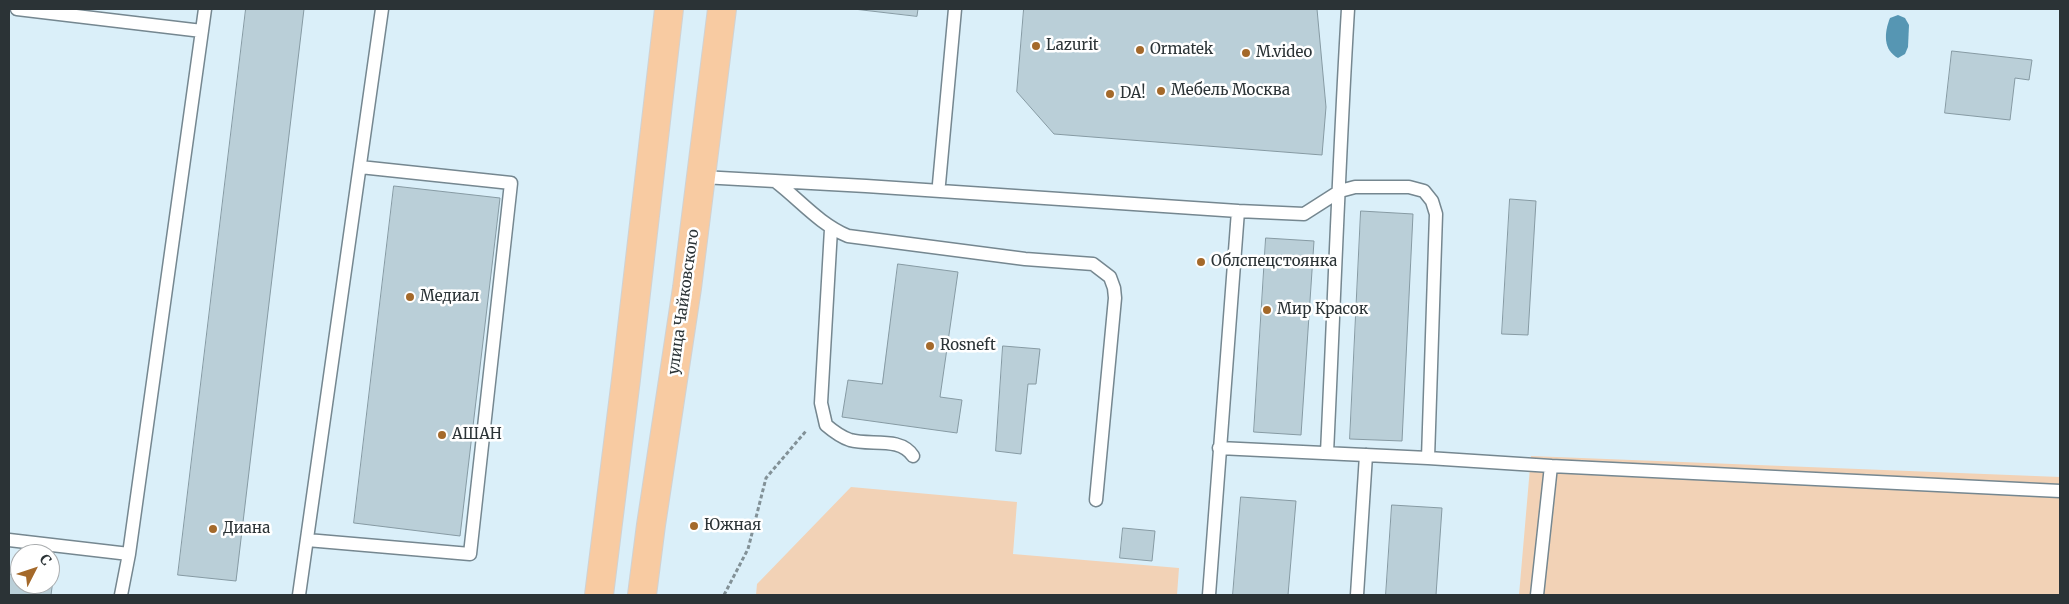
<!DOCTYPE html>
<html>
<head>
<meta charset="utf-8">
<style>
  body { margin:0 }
  #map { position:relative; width:2069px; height:604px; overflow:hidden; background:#daeff9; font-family:Merriweather,serif }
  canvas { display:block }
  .frame { position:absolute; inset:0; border:10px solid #2b3336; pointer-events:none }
  .north { position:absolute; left:10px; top:544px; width:50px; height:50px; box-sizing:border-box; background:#fff; border:1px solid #aaadaf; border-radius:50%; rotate:49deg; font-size:14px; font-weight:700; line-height:20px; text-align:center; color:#2b3336 }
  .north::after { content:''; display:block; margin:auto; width:18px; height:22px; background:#a4692a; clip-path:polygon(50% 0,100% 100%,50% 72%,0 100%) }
</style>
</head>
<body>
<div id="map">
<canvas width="2069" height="604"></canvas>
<div class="frame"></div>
<div class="north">С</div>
</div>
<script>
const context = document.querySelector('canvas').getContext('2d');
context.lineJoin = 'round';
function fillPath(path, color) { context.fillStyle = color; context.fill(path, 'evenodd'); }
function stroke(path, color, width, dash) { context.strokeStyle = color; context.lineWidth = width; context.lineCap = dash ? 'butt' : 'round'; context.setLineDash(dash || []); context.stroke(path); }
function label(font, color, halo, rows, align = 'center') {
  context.font = font + ' Merriweather,serif'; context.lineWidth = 5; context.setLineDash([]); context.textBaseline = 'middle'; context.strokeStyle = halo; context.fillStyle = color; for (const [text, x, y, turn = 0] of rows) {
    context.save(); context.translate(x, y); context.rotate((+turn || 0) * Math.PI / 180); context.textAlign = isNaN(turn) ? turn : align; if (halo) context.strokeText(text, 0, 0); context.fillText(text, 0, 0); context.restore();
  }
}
fillPath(new Path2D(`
  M 1531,456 L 2060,477 L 2060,595 L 1519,595 Z
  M 851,487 L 1017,502 L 1013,554 L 1179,568 L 1177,595 L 756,595 L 757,584 Z`), '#f2d2b6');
fillPath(new Path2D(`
  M 1898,15 L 1905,18 L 1909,25 L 1908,47 L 1905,54 L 1898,58 C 1883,50 1884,33 1890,18 Z`), '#5696b3');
const building = new Path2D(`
  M 246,9 L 304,9 L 236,581 L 178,575 Z
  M 854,9 L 918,9 L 917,16 Z
  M 1024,9 L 1317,9 L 1326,107 L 1322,155 L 1054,134 L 1017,92 Z
  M 1952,51 L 2032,60 L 2029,80 L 2015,78 L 2010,120 L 1945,113 Z
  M 394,186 L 500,198 L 460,536 L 354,523 Z
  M 1510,199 L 1536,201 L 1528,335 L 1502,334 Z
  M 1361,211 L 1413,214 L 1402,441 L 1350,439 Z
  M 1266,238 L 1314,241 L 1301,435 L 1254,432 Z
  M 898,264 L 958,272 L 940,397 L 962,400 L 957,433 L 842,417 L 848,380 L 882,384 Z
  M 1003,346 L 1040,349 L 1036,384 L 1028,384 L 1021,454 L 996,451 Z
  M 1241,497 L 1296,501 L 1288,595 L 1233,595 Z
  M 1392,505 L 1442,508 L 1436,595 L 1386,595 Z
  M 1123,528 L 1155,531 L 1152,561 L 1120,558 Z
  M 9,574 L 20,575 L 20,584 L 50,584 L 50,579 L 53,580 L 51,595 L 9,595 Z`);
fillPath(building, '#bacfd8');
stroke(building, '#869aa3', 1);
const lane = new Path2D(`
  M 17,9 L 202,31
  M 702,177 L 866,186 L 1238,211 L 1304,214 L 1340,191 L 1355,187 L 1409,187 L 1424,191 L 1432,201 L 1436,214 L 1428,458
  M 775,181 C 799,199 819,224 848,236 L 1025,259 L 1093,264 L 1110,277 L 1114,288 L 1115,298 L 1096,500
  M 939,184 L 955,9
  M 831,229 L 821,403 L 826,425 C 833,431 841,437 850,440 C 870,446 900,436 913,456
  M 1219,448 L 1428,458 L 1551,466 L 2060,491
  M 1327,453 C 1334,305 1339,157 1348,9
  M 9,540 L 129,554
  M 307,540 L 470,554 L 511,183 L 360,167
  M 121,595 L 129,554 L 205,9
  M 299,595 L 382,9
  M 1209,595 L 1238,211
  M 1357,595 L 1366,455
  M 1537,595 L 1551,466`);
const highway = new Path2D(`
  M 599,595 L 626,379 L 669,9
  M 642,595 L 651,525 L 687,288 L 722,9`);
stroke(lane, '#758790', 15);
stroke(highway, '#d0d2d3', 30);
stroke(new Path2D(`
  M 724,595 L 748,549 L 766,478 L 806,431`), '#829197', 3, [4, 2.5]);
stroke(lane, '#fff', 12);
stroke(highway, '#f8cba2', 28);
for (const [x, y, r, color] of [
  [1036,46,5,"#a4692a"],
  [1140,50,5,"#a4692a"],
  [1246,53,5,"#a4692a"],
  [1161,91,5,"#a4692a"],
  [1110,94,5,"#a4692a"],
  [1201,262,5,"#a4692a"],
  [410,297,5,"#a4692a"],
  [1267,310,5,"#a4692a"],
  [930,346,5,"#a4692a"],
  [442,435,5,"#a4692a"],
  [694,526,5,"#a4692a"],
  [213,529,5,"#a4692a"]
]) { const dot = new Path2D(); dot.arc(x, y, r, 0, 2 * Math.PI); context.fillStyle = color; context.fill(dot); stroke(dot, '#fff', 2); }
label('15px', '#2b3336', '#fff', [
  ["Lazurit",1046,46],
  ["Ormatek",1150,50],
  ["M.video",1256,53],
  ["Мебель Москва",1171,91],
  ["DA!",1120,94],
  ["Облспецстоянка",1211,262],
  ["Медиал",420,297],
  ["Мир Красок",1277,310],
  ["Rosneft",940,346],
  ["AШАН",452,435],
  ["Южная",704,526],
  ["Диана",223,529]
], 'left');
label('15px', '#2b3336', '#fff', [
  ["улица Чайковского",684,302,-82]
]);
</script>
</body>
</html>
